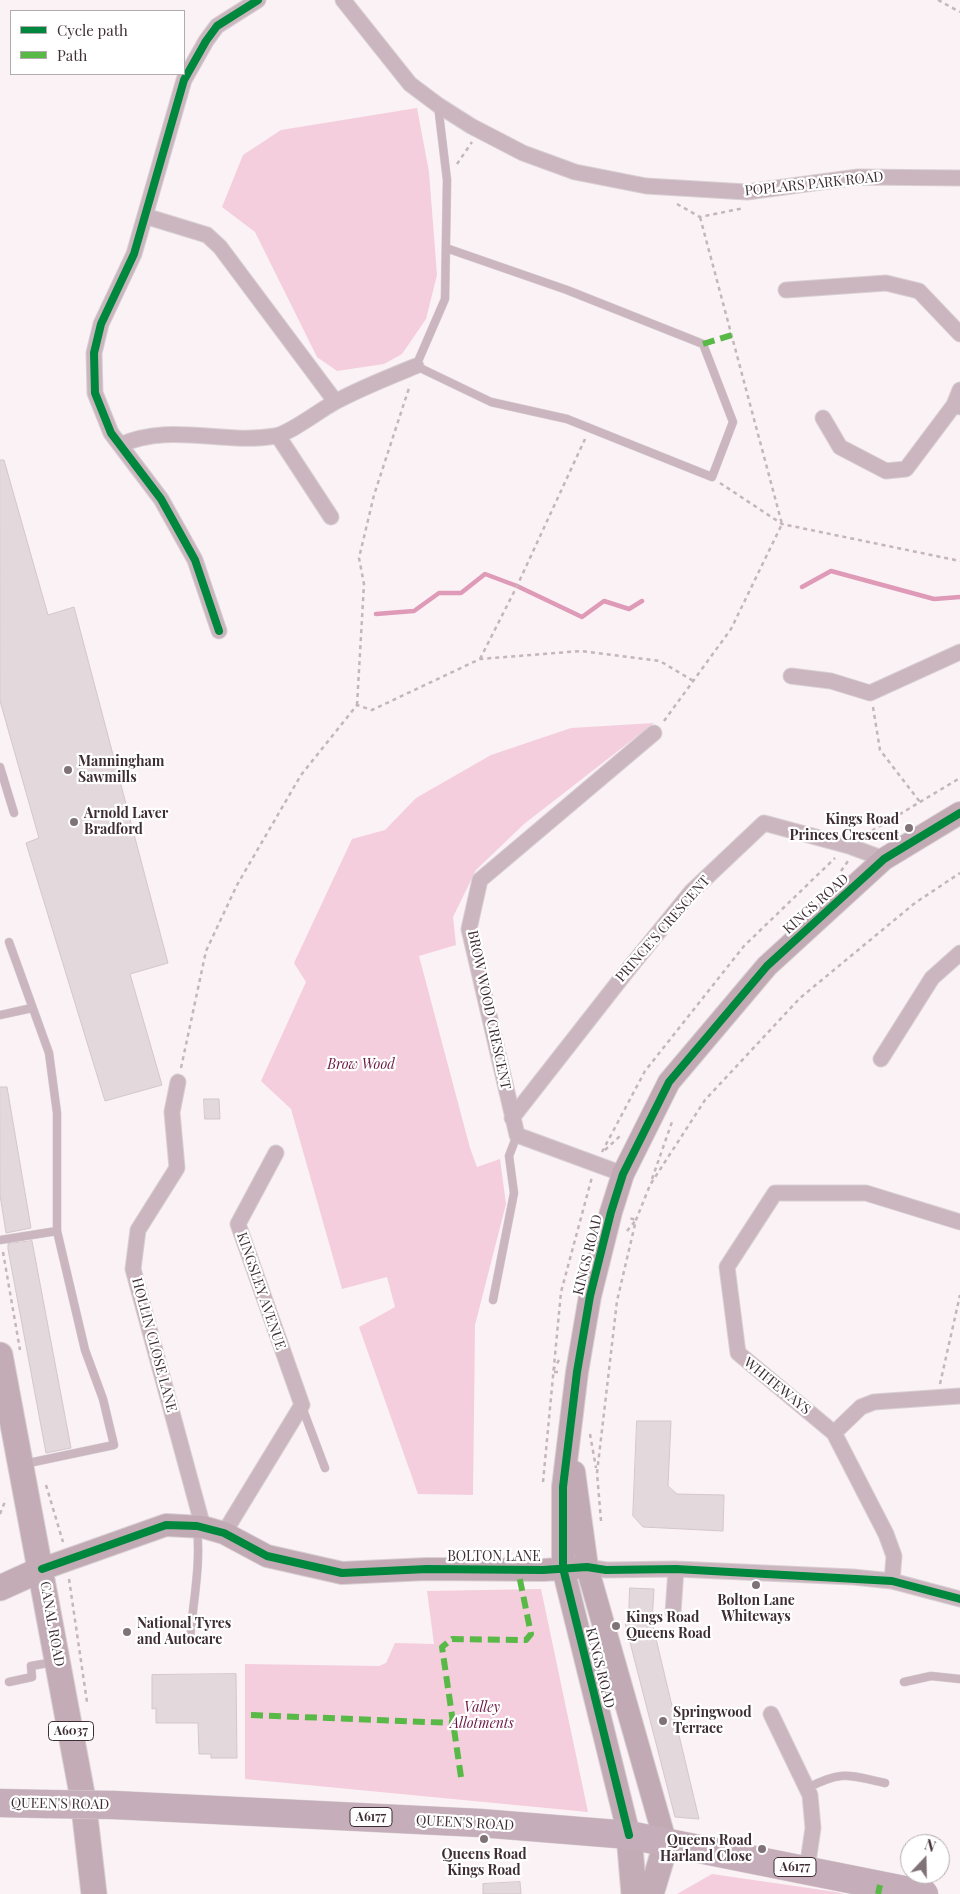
<!DOCTYPE html>
<html>
<head>
<meta charset="utf-8">
<style>
  body { margin:0 }
  #map { position:relative; width:960px; height:1894px; overflow:hidden; background:#fbf2f5; font-family:"Playfair Display",serif }
  canvas { display:block }
  .legend { position:absolute; left:10px; top:10px; width:175px; height:65px; box-sizing:border-box; background:#fff; border:1px solid #b2abae; margin:0; padding:6px 9px; list-style:none; font-size:15px; color:#3e2e34 }
  .legend li { display:flex; align-items:center; gap:10px; height:25px }
  .legend b { width:25px; border:1px solid #b2abae }
  .north { position:absolute; left:900px; top:1834px; width:50px; height:50px; box-sizing:border-box; background:#fff; border:1px solid #b2abae; border-radius:50%; rotate:21deg; font-size:14px; font-weight:700; line-height:20px; text-align:center; color:#3e2e34 }
  .north::after { content:''; display:block; margin:auto; width:18px; height:22px; background:#807378; clip-path:polygon(50% 0,100% 100%,50% 72%,0 100%) }
</style>
</head>
<body>
<div id="map">
<canvas width="960" height="1894"></canvas>
<ul class="legend">
<li><b style="height:6px;background:#00873e"></b>Cycle path</li>
<li><b style="height:6px;background:#58b947"></b>Path</li>
</ul>
<div class="north">N</div>
</div>
<script>
const context = document.querySelector('canvas').getContext('2d');
context.lineJoin = 'round';
function fillPath(path, color) { context.fillStyle = color; context.fill(path, 'evenodd'); }
function stroke(path, color, width, dash) { context.strokeStyle = color; context.lineWidth = width; context.lineCap = dash ? 'butt' : 'round'; context.setLineDash(dash || []); context.stroke(path); }
function label(font, color, halo, rows, align = 'center') {
  context.font = font + ' "Playfair Display",serif'; context.lineWidth = 4.5; context.setLineDash([]); context.textBaseline = 'middle'; context.strokeStyle = halo; context.fillStyle = color; for (const [text, x, y, turn = 0] of rows) {
    context.save(); context.translate(x, y); context.rotate((+turn || 0) * Math.PI / 180); context.textAlign = isNaN(turn) ? turn : align; if (halo) context.strokeText(text, 0, 0); context.fillText(text, 0, 0); context.restore();
  }
}
fillPath(new Path2D(`
  M 417,108 L 429,172 L 437,275 L 426,319 L 402,354 L 384,364 L 337,371 L 317,357 L 255,232 L 222,207 L 243,155 L 281,130 Z
  M 654,723 L 524,824 L 476,870 L 453,917 L 456,945 L 419,956 L 470,1148 L 477,1167 L 500,1159 L 506,1204 L 475,1325 L 473,1495 L 418,1494 L 359,1327 L 395,1307 L 387,1277 L 342,1289 L 291,1109 L 261,1081 L 306,982 L 294,963 L 352,839 L 385,830 L 416,798 L 491,755 L 571,728 Z
  M 541,1589 L 588,1812 L 245,1779 L 245,1664 L 379,1666 L 386,1663 L 395,1643 L 434,1644 L 427,1591 Z
  M 712,1874 L 836,1892 L 844,1894 L 677,1894 Z`), '#f4cedc');
stroke(new Path2D(`
  M 802,587 L 831,571 L 934,599 L 960,597
  M 376,614 L 414,611 L 439,593 L 461,593 L 485,574 L 517,586 L 582,617 L 604,601 L 629,609 L 642,601`), '#de9ab7', 4.5);
const building = new Path2D(`
  M 0,460 L 4,460 L 48,615 L 74,607 L 168,963 L 130,974 L 162,1085 L 105,1101 L 26,843 L 39,838 L 0,701 Z
  M 0,1087 L 7,1087 L 31,1228 L 6,1233 L 0,1195 Z
  M 204,1099 L 219,1099 L 220,1119 L 205,1119 Z
  M 32,1241 L 71,1448 L 46,1453 L 8,1249 L 8,1244 Z
  M 637,1421 L 671,1421 L 668,1486 L 677,1494 L 724,1495 L 723,1531 L 643,1527 L 633,1516 Z
  M 630,1588 L 654,1589 L 652,1622 L 699,1819 L 675,1817 L 625,1623 L 628,1623 Z
  M 236,1674 L 237,1758 L 211,1758 L 211,1754 L 199,1754 L 198,1723 L 156,1723 L 156,1708 L 152,1709 L 152,1675 Z
  M 520,1882 L 521,1894 L 483,1894 L 483,1884 Z`);
fillPath(building, '#e3d8dc');
stroke(building, '#d3c7cb', 1);
const lane = new Path2D(`
  M 438,105 L 447,180 L 445,299 L 416,366 L 491,402 L 567,419 L 712,477 L 733,422 L 703,344 L 567,290 L 446,248
  M 0,767 L 14,813
  M 9,942 L 49,1053 L 57,1113 L 57,1231 L 85,1350 L 103,1399 L 114,1445 L 24,1464
  M 0,1015 L 32,1008
  M 0,1240 L 57,1231
  M 493,1300 L 514,1193 L 509,1156 L 517,1135
  M 302,1407 L 325,1468
  M 190,1639 C 193,1602 201,1565 197,1528
  M 9,1682 L 32,1677 L 31,1666 L 54,1662
  M 904,1682 L 931,1676 L 960,1679
  M 807,1788 C 843,1770 847,1775 885,1783`);
const street = new Path2D(`
  M 343,0 L 410,84 L 438,105 L 471,126 L 523,153 L 575,172 L 646,186 L 747,192 L 858,177 L 960,178
  M 145,216 L 207,235 L 220,247 L 335,401
  M 786,290 L 886,283 L 919,291 L 960,334
  M 954,405 L 960,390
  M 823,418 L 840,447 L 886,471 L 906,469 L 954,405 L 960,407
  M 278,436 L 331,517
  M 120,445 C 171,422 222,445 275,436 C 291,433 320,410 335,402 C 361,388 389,377 416,366
  M 219,631 L 195,560 L 161,499 L 111,433 L 95,393 L 94,353 L 101,324 L 134,254 L 184,80 L 206,41 L 217,26 L 258,0
  M 791,676 L 831,681 L 870,693 L 960,652
  M 881,1059 L 932,978 L 960,953
  M 178,1082 L 172,1112 L 177,1168 L 138,1230 L 133,1269 L 203,1527
  M 512,1118 L 627,971 L 691,892 L 764,823 L 849,846 L 884,859
  M 623,1174 L 517,1135 L 469,929 L 480,880 L 654,733
  M 834,1433 L 861,1407 L 874,1402 L 960,1396
  M 224,1533 L 302,1405 L 238,1224 L 276,1153
  M 587,1567 L 606,1570 L 676,1569 L 853,1577 L 892,1581 L 960,1599
  M 892,1581 L 894,1556 L 886,1534 L 834,1433 L 738,1353 L 727,1267 L 775,1193 L 866,1193 L 960,1222
  M 673,1613 L 676,1569
  M 771,1714 L 810,1795 L 813,1828 L 807,1869`);
const secondary = new Path2D(`
  M 574,1472 L 587,1567 L 666,1844
  M 42,1569 L 166,1525 L 203,1527 L 224,1533 L 267,1556 L 342,1573 L 427,1569 L 543,1570 L 587,1567
  M 629,1835 L 563,1568 L 563,1487 L 577,1372 L 590,1296 L 611,1212 L 623,1174 L 669,1082 L 767,966 L 884,859 L 960,813`);
const primary = new Path2D(`
  M 0,1355 L 83,1799 L 94,1894
  M 0,1588 L 42,1569
  M 629,1835 L 634,1894
  M 651,1894 L 666,1844`);
const highway = new Path2D(`
  M 0,1803 L 45,1804
  M 114,1805 L 480,1823 L 629,1835 L 924,1894`);
stroke(lane, '#d8d0d3', 9);
stroke(street, '#d8d0d3', 17);
stroke(secondary, '#d8d0d3', 24);
stroke(primary, '#d8d0d3', 27);
stroke(highway, '#d8d0d3', 29);
stroke(new Path2D(`
  M 938,0 L 960,12
  M 457,164 L 472,142
  M 677,204 L 700,217 L 744,208
  M 720,483 L 782,524 L 960,561
  M 480,659 L 517,586 L 585,439
  M 357,705 L 364,584 L 359,558 L 374,495 L 410,385
  M 873,707 L 880,750 L 920,802
  M 664,721 L 731,629 L 782,524 L 700,217
  M 865,835 L 960,778
  M 841,871 L 848,861
  M 181,1068 L 206,951 L 237,885 L 301,775 L 357,705 L 372,710 L 480,659 L 581,651 L 660,661 L 695,682
  M 605,1150 L 621,1135
  M 602,1152 L 645,1071 L 744,946 L 835,858
  M 652,1179 L 673,1119
  M 627,1231 L 636,1220 L 629,1218
  M 3,1252 L 20,1350
  M 558,1372 L 552,1372 L 559,1360
  M 940,1384 L 960,1295
  M 590,1434 L 596,1468
  M 543,1482 L 561,1292 L 592,1177
  M 46,1485 L 63,1542
  M 0,1514 L 6,1499
  M 601,1521 L 597,1473 L 617,1301 L 636,1220 L 650,1185 L 705,1100 L 800,998 L 915,903 L 960,873
  M 69,1579 L 87,1702`), '#c4b6ba', 2.5, [4, 4]);
stroke(lane, '#cbb6bf', 8);
stroke(street, '#cbb6bf', 15);
stroke(secondary, '#c1aab4', 22);
stroke(primary, '#c4acb6', 25);
stroke(highway, '#c5adb9', 28);
const highwayBridge = new Path2D(`
  M 45,1804 L 114,1805`);
stroke(highwayBridge, '#d8d0d3', 29, []);
stroke(highwayBridge, '#c5adb9', 28);
stroke(new Path2D(`
  M 703,344 L 732,335
  M 251,1715 L 453,1723
  M 461,1777 L 442,1647 L 452,1639 L 526,1640 L 531,1634 L 518,1570
  M 878,1894 L 880,1885`), '#58b947', 6, [12, 6]);
stroke(new Path2D(`
  M 219,631 L 195,560 L 161,499 L 111,433 L 95,393 L 94,353 L 101,324 L 134,254 L 184,80 L 206,41 L 217,26 L 258,0
  M 42,1569 L 166,1525 L 197,1526 L 224,1533 L 267,1556 L 342,1573 L 427,1569 L 543,1570 L 587,1567 L 606,1570 L 676,1569 L 892,1581 L 960,1599
  M 629,1835 L 563,1568 L 563,1487 L 577,1372 L 590,1296 L 611,1212 L 623,1174 L 669,1082 L 767,966 L 884,859 L 960,813`), '#00873e', 8);
for (const [x, y, r, color] of [
  [68,770,5,"#807378"],
  [74,822,5,"#807378"],
  [909,828,5,"#807378"],
  [756,1585,5,"#807378"],
  [616,1626,5,"#807378"],
  [127,1632,5,"#807378"],
  [663,1721,5,"#807378"],
  [484,1839,5,"#807378"],
  [762,1849,5,"#807378"]
]) { const dot = new Path2D(); dot.arc(x, y, r, 0, 2 * Math.PI); context.fillStyle = color; context.fill(dot); stroke(dot, '#fff', 2); }
for (const [x, y, w] of [
  [71,1731,45],
  [371,1817,42],
  [795,1867,42]
]) { const box = new Path2D(); box.roundRect(x - w / 2, y - 9.5, w, 19, 4); context.fillStyle = '#fff'; context.fill(box); stroke(box, '#3e2e34', 1); }
label('bold 12px', '#3e2e34', null, [
  ["A6037",71,1731],
  ["A6177",371,1817],
  ["A6177",795,1867]
]);
label('14px', '#3e2e34', '#fff', [
  ["POPLARS PARK ROAD",814,184,-6],
  ["KINGS ROAD",816,904,-42],
  ["PRINCE'S CRESCENT",663,929,-49],
  ["BROW WOOD CRESCENT",489,1010,78],
  ["KINGS ROAD",588,1255,-76],
  ["KINGSLEY AVENUE",261,1291,71],
  ["HOLLIN CLOSE LANE",154,1345,75],
  ["WHITEWAYS",777,1386,39],
  ["BOLTON LANE",494,1557],
  ["CANAL ROAD",52,1624,80],
  ["KINGS ROAD",600,1668,76],
  ["QUEEN'S ROAD",60,1804,1],
  ["QUEEN'S ROAD",465,1823,3]
]);
label('bold 14px', '#3e2e34', '#fff', [
  ["Manningham",78,762],
  ["Sawmills",78,778],
  ["Arnold Laver",84,814],
  ["Bradford",84,830],
  ["Kings Road",899,820,"right"],
  ["Princes Crescent",899,836,"right"],
  ["Bolton Lane",756,1601,"center"],
  ["Whiteways",756,1617,"center"],
  ["Kings Road",626,1618],
  ["Queens Road",626,1634],
  ["National Tyres",137,1624],
  ["and Autocare",137,1640],
  ["Springwood",673,1713],
  ["Terrace",673,1729],
  ["Queens Road",752,1841,"right"],
  ["Harland Close",752,1857,"right"],
  ["Queens Road",484,1855,"center"],
  ["Kings Road",484,1871,"center"]
], 'left');
label('italic 14px', '#6c1742', '#fff', [
  ["Brow Wood",361,1065],
  ["Valley",482,1708],
  ["Allotments",482,1724]
]);
</script>
</body>
</html>
